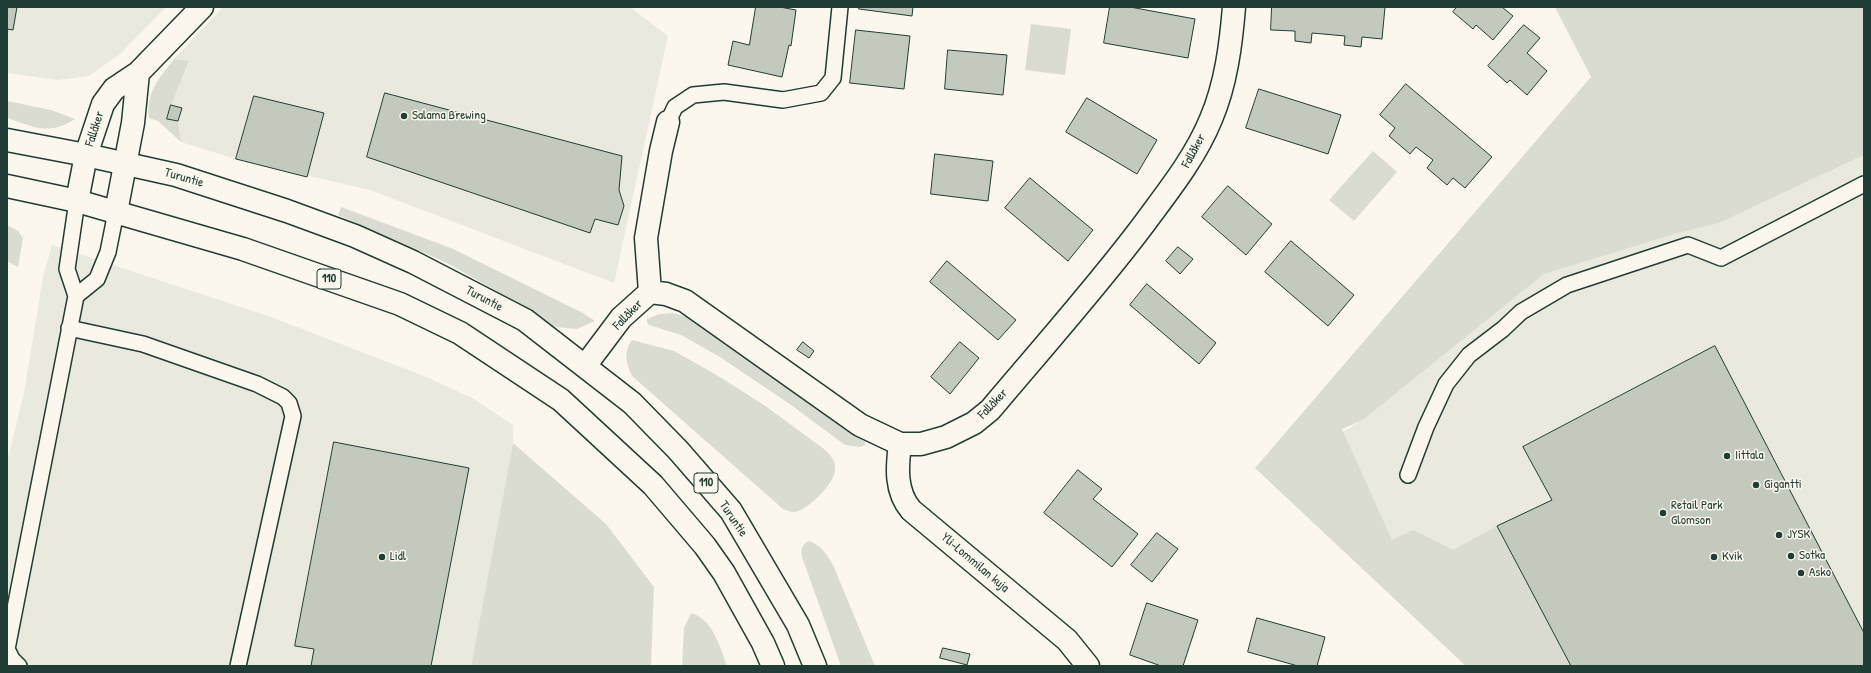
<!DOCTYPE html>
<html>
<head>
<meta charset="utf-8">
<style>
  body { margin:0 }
  #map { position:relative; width:1871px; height:673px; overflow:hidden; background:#fbf7ec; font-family:"Patrick Hand",sans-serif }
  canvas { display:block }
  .frame { position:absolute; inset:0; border:8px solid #1f3d34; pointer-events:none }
</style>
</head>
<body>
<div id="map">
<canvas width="1871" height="673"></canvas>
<div class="frame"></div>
</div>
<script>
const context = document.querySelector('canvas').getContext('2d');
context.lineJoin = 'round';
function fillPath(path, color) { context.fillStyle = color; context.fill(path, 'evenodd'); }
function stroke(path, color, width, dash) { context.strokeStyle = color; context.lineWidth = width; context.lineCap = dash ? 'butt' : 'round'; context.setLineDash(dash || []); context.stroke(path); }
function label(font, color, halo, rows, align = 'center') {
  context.font = font + ' "Patrick Hand",sans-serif'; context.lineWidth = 3; context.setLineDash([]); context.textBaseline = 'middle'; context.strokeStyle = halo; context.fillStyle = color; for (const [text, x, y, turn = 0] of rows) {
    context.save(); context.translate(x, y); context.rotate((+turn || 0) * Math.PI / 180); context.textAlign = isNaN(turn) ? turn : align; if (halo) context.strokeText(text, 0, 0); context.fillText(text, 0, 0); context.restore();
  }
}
fillPath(new Path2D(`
  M 7,7 L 166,7 L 120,54 L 89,76 L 57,80 L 7,73 Z
  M 223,7 L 630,7 L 668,36 L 614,283 L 370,190 L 236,159 L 181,142 L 178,121 L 182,108 L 171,105 L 189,62 L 174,59 Z
  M 1864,155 L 1864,666 L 1466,666 L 1266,478 L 1363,420 L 1544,274 L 1675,234 L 1719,223 Z
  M 52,245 L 271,317 L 429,378 L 474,399 L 513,425 L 513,443 L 471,666 L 7,666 L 7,462 L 24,393 L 43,277 Z`), '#eae9de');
fillPath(new Path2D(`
  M 1555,7 L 1864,7 L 1864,155 L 1719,223 L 1675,234 L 1544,274 L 1363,420 L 1342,429 L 1392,540 L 1413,530 L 1453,550 L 1497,526 L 1571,666 L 1466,666 L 1255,468 L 1591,77 Z
  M 1031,24 L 1071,29 L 1065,75 L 1025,70 Z
  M 174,59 L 189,61 L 171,105 L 168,119 L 178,121 L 181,142 L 158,121 L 149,118 C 146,91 159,79 174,59 Z
  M 7,101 L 51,110 L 75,119 C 48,136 35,127 7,118 Z
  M 1373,151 L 1397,172 L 1354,221 L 1329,200 Z
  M 341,207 L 451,248 L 583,313 L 595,321 L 577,329 L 555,327 L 533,317 L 493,289 L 445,262 L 338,215 Z
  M 7,225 L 18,231 L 23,238 L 18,267 L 7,261 Z
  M 673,313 L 687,317 L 705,329 L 844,429 L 865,442 L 865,445 L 860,447 L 845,445 L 791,405 L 720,357 L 681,335 L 649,325 L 647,322 L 647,319 L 660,314 Z
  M 632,340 L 674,351 L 715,374 L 764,405 L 824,449 C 831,455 836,461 835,470 C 835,483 808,510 795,512 C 791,513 787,510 783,509 L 632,376 C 626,363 623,352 632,340 Z
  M 513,443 L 606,524 L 654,587 L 651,666 L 471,666 Z
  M 809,541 C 821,545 827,554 833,565 L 875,666 L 841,666 L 802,557 C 801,549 801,545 809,541 Z
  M 691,613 C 713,619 720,647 727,666 L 682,666 L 684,628 Z`), '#dbdcd1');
const building = new Path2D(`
  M 7,7 L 17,7 L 13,30 L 7,29 Z
  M 756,7 L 780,7 L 796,10 L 791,46 L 789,45 L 782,77 L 728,65 L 733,41 L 749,45 Z
  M 859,7 L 913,7 L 912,16 L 859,9 Z
  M 1110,7 L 1130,7 L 1195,19 L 1188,58 L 1104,43 Z
  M 1272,7 L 1385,7 L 1382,39 L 1362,37 L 1361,47 L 1344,45 L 1345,36 L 1312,33 L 1311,43 L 1295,41 L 1295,31 L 1271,30 Z
  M 1457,7 L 1502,7 L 1513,16 L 1493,40 L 1476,25 L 1473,29 L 1453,12 Z
  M 1524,25 L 1540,38 L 1527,53 L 1547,71 L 1527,95 L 1510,80 L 1507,83 L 1488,66 Z
  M 856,30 L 910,36 L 904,89 L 850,83 Z
  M 948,50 L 1007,55 L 1003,95 L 945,89 Z
  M 1406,84 L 1492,157 L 1465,188 L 1453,178 L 1447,185 L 1427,168 L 1433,160 L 1416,147 L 1410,154 L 1389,136 L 1395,128 L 1380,115 Z
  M 1259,89 L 1341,115 L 1328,154 L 1246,128 Z
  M 385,93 L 622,156 L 619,190 L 624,206 L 618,225 L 595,219 L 590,233 L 367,157 Z
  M 254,96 L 324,113 L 307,177 L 236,159 Z
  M 1087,98 L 1157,140 L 1137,174 L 1066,132 Z
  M 171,105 L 182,108 L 178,121 L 167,119 Z
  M 935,154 L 993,161 L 988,201 L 931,194 Z
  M 1030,178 L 1093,230 L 1068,261 L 1005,208 Z
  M 1228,186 L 1272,224 L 1246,255 L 1202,217 Z
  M 1291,241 L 1354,295 L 1328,326 L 1265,272 Z
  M 1178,247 L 1193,259 L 1180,274 L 1166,261 Z
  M 947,261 L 1016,320 L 998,340 L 930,282 Z
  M 1147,284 L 1216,343 L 1199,364 L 1130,305 Z
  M 803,342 L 814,351 L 809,358 L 797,350 Z
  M 960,342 L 979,358 L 950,394 L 931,377 Z
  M 1715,346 L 1864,633 L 1864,666 L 1571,666 L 1497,526 L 1552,500 L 1523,447 Z
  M 334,442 L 469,468 L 431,666 L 311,666 L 314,649 L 295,646 Z
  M 1078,470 L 1102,489 L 1093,499 L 1138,534 L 1112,567 L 1044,513 Z
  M 1157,533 L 1178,549 L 1152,582 L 1131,565 Z
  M 1147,603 L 1198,620 L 1183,666 L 1161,666 L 1130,655 Z
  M 1257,618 L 1325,637 L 1317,666 L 1298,666 L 1248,652 Z
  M 943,648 L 970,654 L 967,665 L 940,658 Z`);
fillPath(building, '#c4c9be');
stroke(building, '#1f3d34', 1);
const service = new Path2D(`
  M 668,122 L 675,107 L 693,95 L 724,92 L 783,100 L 821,93 L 833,78 L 840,7
  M 76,296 L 97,279 L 108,252 L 116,212
  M 69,328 L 143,344 L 257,384 L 283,397 L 289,403 L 293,416 L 238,666
  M 1408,475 L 1426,427 L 1446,384 L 1469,355 L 1503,329 L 1521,312 L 1567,285 L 1688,245 L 1721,258 L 1864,184
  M 19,666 L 12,659 L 7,649 L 76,296 L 67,269 L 77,201`);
const minor = new Path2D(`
  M 77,201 L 86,155 L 103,104 L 114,89 L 138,73 L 202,7
  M 116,212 L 133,123 L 138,73
  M 650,292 L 646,238 L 661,151 L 668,122
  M 585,366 L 621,318 L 650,292 L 666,294 L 685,301 L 860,425 L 900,444 L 921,444 L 946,437 L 974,423 L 990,410 C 1042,348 1096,288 1144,224 C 1169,190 1195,158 1211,119 C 1226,84 1231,44 1234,7
  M 900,444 C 897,467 895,491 911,510 L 1067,640 L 1088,666`);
const primary = new Path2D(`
  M 7,140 L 86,155 L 176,175 L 287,211 L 355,236 L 413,262 L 525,320 L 632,403 L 678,450 L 731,511 L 798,625 L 815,666
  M 7,186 L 77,201 L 243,249 L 400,304 L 460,333 L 561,400 L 653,485 L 705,546 L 724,573 L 763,643 L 773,666`);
stroke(service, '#1f3d34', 18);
stroke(minor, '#1f3d34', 25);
stroke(primary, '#1f3d34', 25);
stroke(service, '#fbf7ec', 15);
stroke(minor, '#fbf7ec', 22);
stroke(primary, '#fbf7ec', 22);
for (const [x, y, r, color] of [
  [404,116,4,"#1f3d34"],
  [1727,456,4,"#1f3d34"],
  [1756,485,4,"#1f3d34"],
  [1663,513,4,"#1f3d34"],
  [1779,535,4,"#1f3d34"],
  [1791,556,4,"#1f3d34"],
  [382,557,4,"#1f3d34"],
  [1714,557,4,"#1f3d34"],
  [1801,573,4,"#1f3d34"]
]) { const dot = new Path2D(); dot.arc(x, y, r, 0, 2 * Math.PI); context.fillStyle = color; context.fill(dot); stroke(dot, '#fbf7ec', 1.5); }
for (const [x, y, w] of [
  [329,279,24],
  [706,483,24]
]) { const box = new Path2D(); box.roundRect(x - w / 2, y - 10, w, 20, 3); context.fillStyle = '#fbf7ec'; context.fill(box); stroke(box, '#1f3d34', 1); }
label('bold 12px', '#1f3d34', null, [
  ["110",329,279],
  ["110",706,483]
]);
label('13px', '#1f3d34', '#fbf7ec', [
  ["Salama Brewing",412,116],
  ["Iittala",1735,456],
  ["Gigantti",1764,485],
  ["Retail Park",1671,506],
  ["Glomson",1671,521],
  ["JYSK",1787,535],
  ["Sotka",1799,556],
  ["Lidl",390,557],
  ["Kvik",1722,557],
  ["Asko",1809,573]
], 'left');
label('13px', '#1f3d34', '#fbf7ec', [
  ["Fallåker",95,129,-72],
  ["Fallåker",1194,151,-62],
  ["Turuntie",184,178,16],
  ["Turuntie",484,299,28],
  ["Fallåker",628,315,-46],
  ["Fallåker",993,404,-46],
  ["Turuntie",733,519,56],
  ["Yli-Lommilan kuja",975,563,40]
]);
</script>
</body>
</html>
